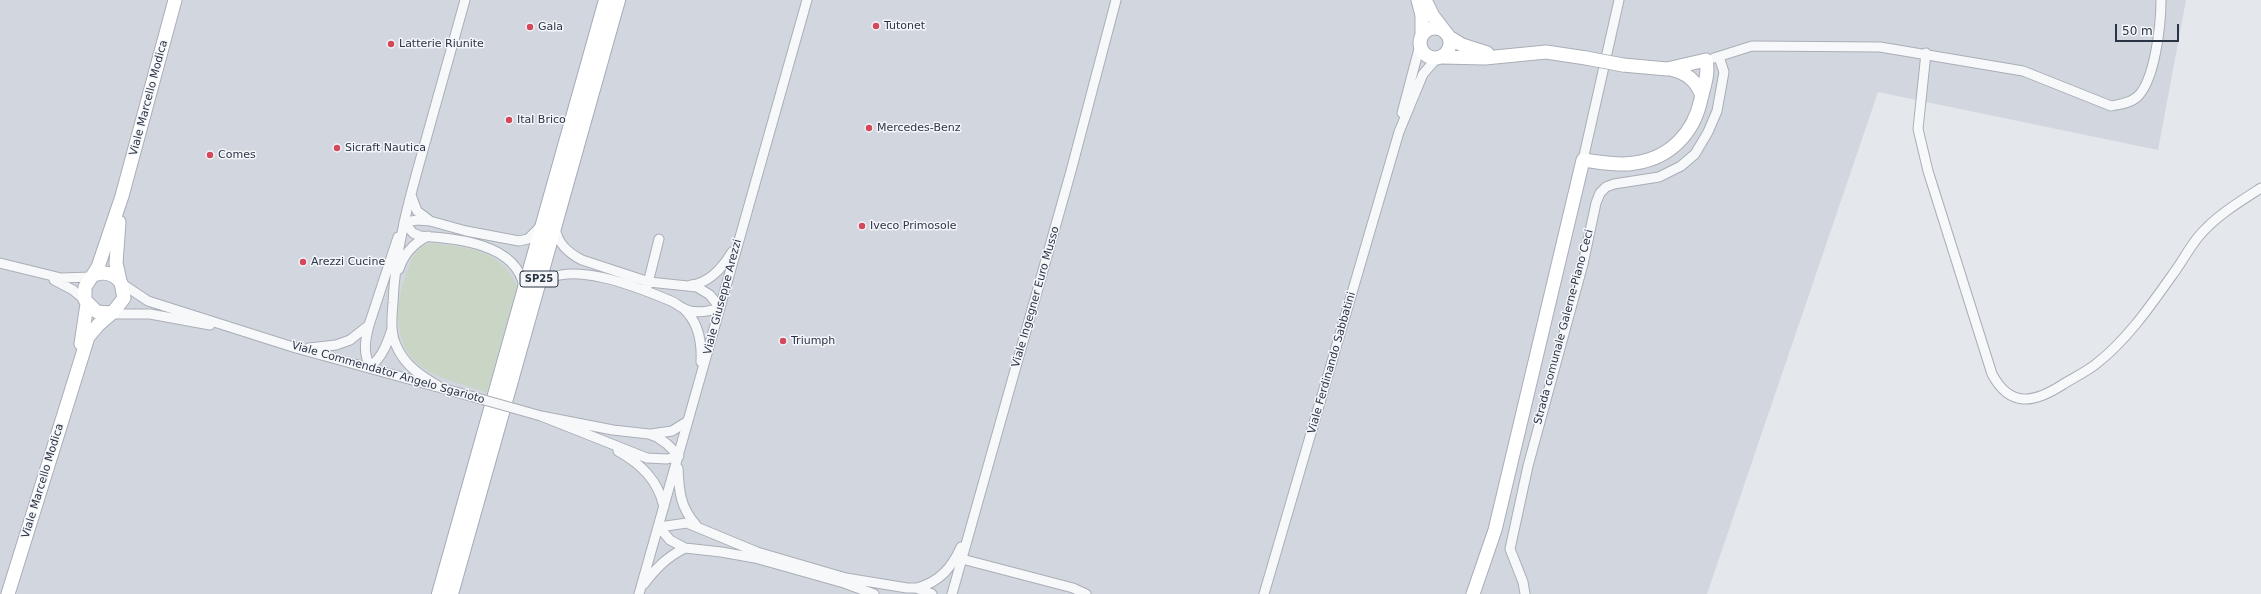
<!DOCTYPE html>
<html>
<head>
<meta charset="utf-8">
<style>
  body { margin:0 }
  #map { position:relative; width:2261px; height:594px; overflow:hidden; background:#e4e7ec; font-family:"DejaVu Sans",sans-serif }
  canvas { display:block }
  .scale { position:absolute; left:2115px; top:24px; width:64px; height:18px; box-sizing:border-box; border:2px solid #2b3445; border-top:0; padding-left:5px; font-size:12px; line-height:14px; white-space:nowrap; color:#2b3445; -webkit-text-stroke:3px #f4f6f9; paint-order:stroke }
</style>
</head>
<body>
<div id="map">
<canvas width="2261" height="594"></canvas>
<div class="scale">50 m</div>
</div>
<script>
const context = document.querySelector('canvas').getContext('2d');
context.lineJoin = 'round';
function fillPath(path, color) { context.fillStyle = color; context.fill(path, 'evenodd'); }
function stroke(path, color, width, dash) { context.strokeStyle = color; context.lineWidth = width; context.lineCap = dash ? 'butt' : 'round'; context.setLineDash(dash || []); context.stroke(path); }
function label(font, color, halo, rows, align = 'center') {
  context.font = font + ' "DejaVu Sans",sans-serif'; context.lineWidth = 3; context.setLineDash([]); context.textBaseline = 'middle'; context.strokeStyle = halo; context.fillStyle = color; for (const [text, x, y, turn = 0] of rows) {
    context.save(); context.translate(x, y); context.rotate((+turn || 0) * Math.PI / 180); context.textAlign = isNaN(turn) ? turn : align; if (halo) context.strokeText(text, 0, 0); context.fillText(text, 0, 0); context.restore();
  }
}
fillPath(new Path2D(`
  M 0,0 L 2186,0 L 2158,150 L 1878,92 L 1707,594 L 0,594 Z`), '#d2d6de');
fillPath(new Path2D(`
  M 431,243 C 469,248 499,248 517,286 L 487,392 C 466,386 424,375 411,357 C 392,331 397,296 408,269 C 413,257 417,246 431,243 Z`), '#c9d6c5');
const street = new Path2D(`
  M 1926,53 L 1918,129 L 1928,171 L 1992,374 C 2010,408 2034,403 2062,385 C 2073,378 2086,372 2096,364 C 2127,340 2151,305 2173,274 C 2182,262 2189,248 2199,236 C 2216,216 2239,202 2261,188
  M 1714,58 L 1752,46 L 1880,47 L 2023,71 L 2111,106 C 2120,104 2129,104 2137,97 C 2155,81 2161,24 2161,0
  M 1402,113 L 1420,45
  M 1583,160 L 1619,0
  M 411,195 L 417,211 L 429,220
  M 404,222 L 418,220 L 430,221 L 466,231 L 519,241 L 528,239 L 540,227
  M 404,222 L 413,233 L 420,236 C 454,238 517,243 524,287
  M 0,263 L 61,278 L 92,277
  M 399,269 C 404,253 414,243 428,236
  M 54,280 L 73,290 L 85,300
  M 121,283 L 148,301 L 296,348 L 456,392
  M 691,285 C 710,283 723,267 732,252
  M 539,287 C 563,256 640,288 671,301 C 676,303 681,308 687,310 C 697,314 710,311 720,308 L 710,295 L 697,287 L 649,282 L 582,260 C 568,253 558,244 555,228
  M 647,287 L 659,239
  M 683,308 C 699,322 702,342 701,362
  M 108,314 L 150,314 L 210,325
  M 369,325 C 365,341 363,352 370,367 C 383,356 387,344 392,329
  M 309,348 L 336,345 L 350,340 L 369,325 L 398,237
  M 438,386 C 421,376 404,365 396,345 C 390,332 392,317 393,303 C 395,248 410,196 425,143 C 438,95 452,48 465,0
  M 541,416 L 613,430 L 649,434 L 657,437 L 667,444 L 679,456 L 667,459 L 647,458 Z
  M 651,434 L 672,431 L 688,421
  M 618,451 C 641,464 658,480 664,507
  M 678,468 C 679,491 680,507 696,525
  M 962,559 L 1073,588 L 1086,594
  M 644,584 C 656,568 667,557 685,548
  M 917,588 C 940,582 952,567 961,547
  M 639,594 L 807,0
  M 874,594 L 844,583 L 755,558 L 721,552 L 685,548 L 670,540 L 659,527 L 687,523 L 757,552 L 846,578 L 907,588 L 916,588 L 932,594
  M 952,594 L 1071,171 L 1116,0
  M 1264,594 L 1399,132 L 1423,74 L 1437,58
  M 1525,594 L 1523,582 L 1510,549 L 1528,466 L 1583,264 L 1596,203 L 1600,193 L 1606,187 L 1614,184 L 1659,177 L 1681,166 L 1695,154 L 1708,132 L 1717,111 L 1724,72 L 1719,57`);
const secondary = new Path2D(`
  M 1418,0 L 1422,15 L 1422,36
  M 1425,0 L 1433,16 L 1446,33
  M1420 43a15 15 0 1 1 30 0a15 15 0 1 1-30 0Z
  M 1449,37 L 1462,45 L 1487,53
  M 1442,57 L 1485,58 L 1546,52 L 1586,58
  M 1670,69 C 1687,73 1696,80 1702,96
  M 119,222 L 116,263 L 120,281
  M 94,275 C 105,271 114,273 121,283 L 124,298 L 114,311 L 109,313 L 97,312 L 85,300 L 85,287 L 98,267 L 122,196 L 175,0
  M 81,344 L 87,304
  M 8,594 L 88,337 L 98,325 L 114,311
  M 1473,594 L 1495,530 L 1583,160 C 1600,162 1618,166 1635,163 C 1670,158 1694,133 1701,99 C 1704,86 1709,74 1706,60 L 1667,69 L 1623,65`);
const primary = new Path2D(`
  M 439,594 L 606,0
  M 451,594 L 618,0`);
stroke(street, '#a9aeb7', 11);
stroke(secondary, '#a9aeb7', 15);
stroke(primary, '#a3abb8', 16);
stroke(street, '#f7f8fa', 9);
stroke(secondary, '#fff', 13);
stroke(primary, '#fff', 14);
const streetBridge = new Path2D(`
  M 456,392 L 541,416`);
const secondaryBridge = new Path2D(`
  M 1586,58 L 1623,65`);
stroke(streetBridge, '#a9aeb7', 11, []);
stroke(secondaryBridge, '#a9aeb7', 15, []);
stroke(streetBridge, '#f7f8fa', 9);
stroke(secondaryBridge, '#fff', 13);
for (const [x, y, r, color] of [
  [876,26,4,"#d1495b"],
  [530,27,4,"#d1495b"],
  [391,44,4,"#d1495b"],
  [509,120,4,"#d1495b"],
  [869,128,4,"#d1495b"],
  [337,148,4,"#d1495b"],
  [210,155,4,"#d1495b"],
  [862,226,4,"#d1495b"],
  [303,262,4,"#d1495b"],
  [783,341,4,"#d1495b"]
]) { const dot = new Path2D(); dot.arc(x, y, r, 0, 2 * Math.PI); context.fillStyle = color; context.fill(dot); stroke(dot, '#f4f6f9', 1.5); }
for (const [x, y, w] of [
  [539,279,38]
]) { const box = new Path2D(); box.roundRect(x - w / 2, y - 8, w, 16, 3); context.fillStyle = '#f4f6f9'; context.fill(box); stroke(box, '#2b3445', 1); }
label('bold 10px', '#2b3445', null, [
  ["SP25",539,279]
]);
label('11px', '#2b3445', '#f4f6f9', [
  ["Tutonet",884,26],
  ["Gala",538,27],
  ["Latterie Riunite",399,44],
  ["Ital Brico",517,120],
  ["Mercedes-Benz",877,128],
  ["Sicraft Nautica",345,148],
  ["Comes",218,155],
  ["Iveco Primosole",870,226],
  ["Arezzi Cucine",311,262],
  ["Triumph",791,341]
], 'left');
label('11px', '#2b3445', '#f4f6f9', [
  ["Viale Marcello Modica",149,98,-75],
  ["Viale Giuseppe Arezzi",723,297,-75],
  ["Viale Ingegner Euro Musso",1036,297,-74],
  ["Strada comunale Galerne-Piano Ceci",1564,327,-75],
  ["Viale Ferdinando Sabbatini",1332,363,-74],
  ["Viale Commendator Angelo Sgarioto",388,373,16],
  ["Viale Marcello Modica",43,481,-73]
]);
</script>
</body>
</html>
